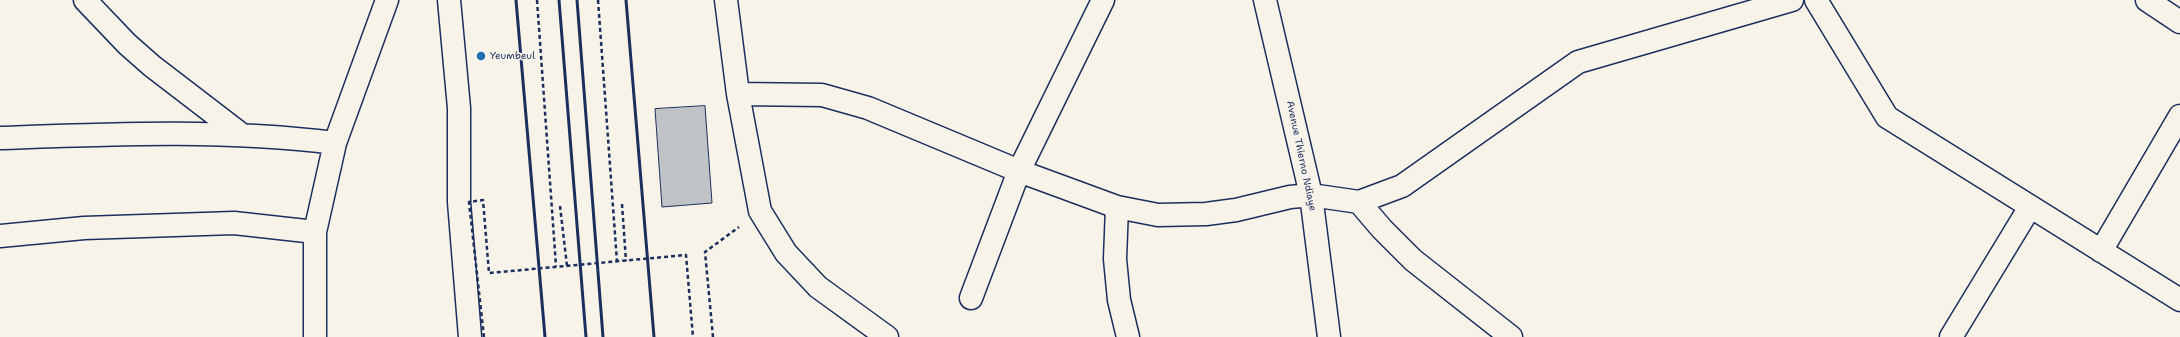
<!DOCTYPE html>
<html>
<head>
<meta charset="utf-8">
<style>
  body { margin:0 }
  canvas { display:block; background:#f7f3e8 }
</style>
</head>
<body>
<canvas width="2180" height="337"></canvas>
<script>
const context = document.querySelector('canvas').getContext('2d');
context.lineJoin = 'round';
function fillPath(path, color) { context.fillStyle = color; context.fill(path, 'evenodd'); }
function stroke(path, color, width, dash) { context.strokeStyle = color; context.lineWidth = width; context.lineCap = dash ? 'butt' : 'round'; context.setLineDash(dash || []); context.stroke(path); }
function label(font, color, halo, rows, align = 'center') {
  context.font = font + ' "Shantell Sans",sans-serif'; context.lineWidth = 3.5; context.setLineDash([]); context.textBaseline = 'middle'; context.strokeStyle = halo; context.fillStyle = color; for (const [text, x, y, turn = 0] of rows) {
    context.save(); context.translate(x, y); context.rotate((+turn || 0) * Math.PI / 180); context.textAlign = isNaN(turn) ? turn : align; if (halo) context.strokeText(text, 0, 0); context.fillText(text, 0, 0); context.restore();
  }
}
const building = new Path2D(`
  M 705,106 L 712,203 L 662,207 L 655,109 Z`);
fillPath(building, '#c0c3c5');
stroke(building, '#1b2f5e', 1);
const minor = new Path2D(`
  M 85,0 L 127,44 L 152,66 L 242,135
  M 449,0 L 459,108 L 459,202 L 470,337
  M 726,0 L 738,94 L 760,211 L 786,253 L 818,287 L 887,337
  M 1265,0 L 1311,195 L 1329,337
  M 1816,0 L 1887,117 L 2180,300
  M 2147,0 L 2180,22
  M 738,94 L 822,95 L 868,108 L 1019,171 L 1117,207 L 1158,215 L 1206,214 L 1236,210 L 1290,197 L 1311,195 L 1359,202 L 1382,229 L 1413,260 L 1511,337
  M 0,138 C 112,134 224,129 335,143
  M 1359,202 L 1402,186 L 1578,62 L 1792,0
  M 1117,207 L 1115,259 L 1119,300 L 1128,337
  M 0,236 L 84,228 L 234,223 L 315,232
  M 2101,251 L 2180,116
  M 971,298 L 1019,171 L 1103,0
  M 315,337 L 315,232 L 335,143 L 387,0
  M 1951,337 L 2030,207`);
stroke(minor, '#1b2f5e', 25);
stroke(new Path2D(`
  M 537,0 L 556,266
  M 598,0 L 617,262
  M 622,204 L 626,261
  M 560,206 L 567,266
  M 713,337 L 705,252 L 739,227`), '#1b2f5e', 2.5, [4, 3]);
stroke(minor, '#f7f3e8', 22);
stroke(new Path2D(`
  M 516,0 L 545,337
  M 559,0 L 586,337
  M 577,0 L 603,337
  M 626,0 L 654,337`), '#1b2f5e', 3);
stroke(new Path2D(`
  M 484,337 L 469,202 L 483,200 L 489,273 L 686,255 L 693,337`), '#1b2f5e', 2.5, [4, 3]);
for (const [x, y, r, color] of [
  [481,56,5,"#1f6fb2"]
]) { const dot = new Path2D(); dot.arc(x, y, r, 0, 2 * Math.PI); context.fillStyle = color; context.fill(dot); stroke(dot, '#f7f3e8', 1.5); }
label('10px', '#1b2f5e', '#f7f3e8', [
  ["Yeumbeul",490,56]
], 'left');
label('10px', '#1b2f5e', '#f7f3e8', [
  ["Avenue Thierno Ndiaye",1301,156,78]
]);
</script>
</body>
</html>
